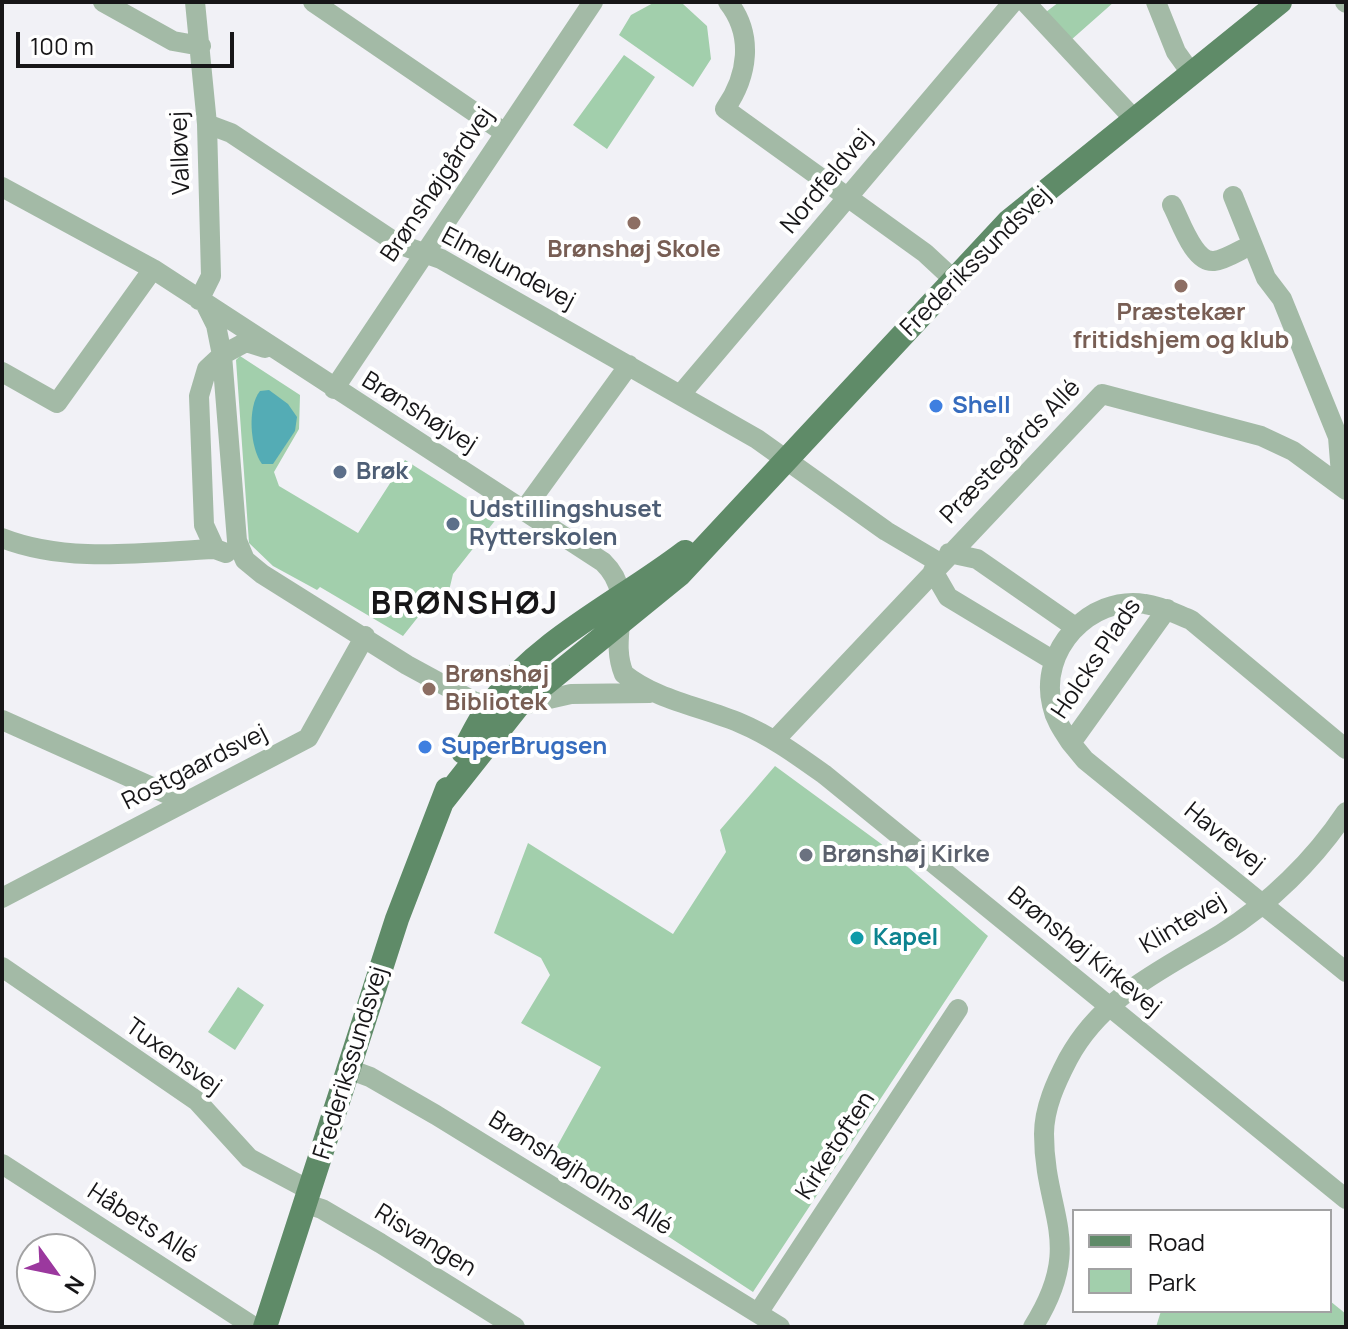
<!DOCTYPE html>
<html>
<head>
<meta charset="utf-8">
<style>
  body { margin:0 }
  #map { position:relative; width:1348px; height:1329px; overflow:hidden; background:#f1f1f6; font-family:Manrope,sans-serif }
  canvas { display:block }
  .frame { position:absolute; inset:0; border:4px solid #171618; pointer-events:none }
  .legend { position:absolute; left:1072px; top:1209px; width:260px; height:104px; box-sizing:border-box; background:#fff; border:2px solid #a2a2a3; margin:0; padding:10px 14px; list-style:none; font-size:24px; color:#171618 }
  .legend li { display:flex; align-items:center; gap:16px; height:40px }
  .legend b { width:40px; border:2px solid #a2a2a3 }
  .north { position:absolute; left:16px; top:1233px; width:80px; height:80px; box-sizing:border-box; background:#fff; border:2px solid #a2a2a3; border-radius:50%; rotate:123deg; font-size:22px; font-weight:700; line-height:32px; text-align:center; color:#171618 }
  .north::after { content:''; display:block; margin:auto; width:28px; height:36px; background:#9b389e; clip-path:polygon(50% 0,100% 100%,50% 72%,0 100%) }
  .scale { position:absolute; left:16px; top:32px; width:218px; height:36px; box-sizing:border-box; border:4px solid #171618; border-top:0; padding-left:10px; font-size:24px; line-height:28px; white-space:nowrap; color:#171618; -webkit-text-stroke:6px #fff; paint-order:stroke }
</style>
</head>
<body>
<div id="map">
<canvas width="1348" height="1329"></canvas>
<div class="frame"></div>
<ul class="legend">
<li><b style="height:10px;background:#5f8b68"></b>Road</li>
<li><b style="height:22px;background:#a2cfac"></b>Park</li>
</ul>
<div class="north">N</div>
<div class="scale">100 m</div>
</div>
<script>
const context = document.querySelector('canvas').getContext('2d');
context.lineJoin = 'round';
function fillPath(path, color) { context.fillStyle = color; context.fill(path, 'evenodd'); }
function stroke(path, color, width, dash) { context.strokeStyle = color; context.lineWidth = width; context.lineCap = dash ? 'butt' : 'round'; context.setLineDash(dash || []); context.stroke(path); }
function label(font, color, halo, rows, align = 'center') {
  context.font = font + ' Manrope,sans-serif'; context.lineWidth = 8; context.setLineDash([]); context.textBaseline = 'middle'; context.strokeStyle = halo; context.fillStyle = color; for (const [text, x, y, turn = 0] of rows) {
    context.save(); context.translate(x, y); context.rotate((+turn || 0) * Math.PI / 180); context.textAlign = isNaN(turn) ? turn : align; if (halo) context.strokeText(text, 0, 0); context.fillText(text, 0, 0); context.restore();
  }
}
fillPath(new Path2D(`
  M 655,2 L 683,4 L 707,26 L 711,59 L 693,87 L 619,35 L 631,15 Z
  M 1059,2 L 1114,2 L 1071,40 L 1046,12 Z
  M 624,55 L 655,77 L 607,149 L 573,125 Z
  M 240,356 L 300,395 L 299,429 L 274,472 L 279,486 L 358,533 L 405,460 L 497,518 L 453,574 L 448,595 L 439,606 L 422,612 L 403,636 L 320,587 L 317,590 L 273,566 L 249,543 L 236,360 Z
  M 775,766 L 880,843 L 988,936 L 753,1292 L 550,1159 L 601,1067 L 521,1023 L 550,975 L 541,958 L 494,933 L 528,843 L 673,934 L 726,852 L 720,830 Z
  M 238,987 L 264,1005 L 235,1050 L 208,1032 Z
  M 1330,1301 L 1346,1314 L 1346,1327 L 1156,1327 L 1161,1311 L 1330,1311 Z`), '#a2cfac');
fillPath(new Path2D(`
  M 269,390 L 288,404 L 297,417 L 295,431 L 273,464 L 262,464 C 250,448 247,407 260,391 Z`), '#54acb5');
stroke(new Path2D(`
  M 103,2 L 173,41 L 201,46
  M 195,2 L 207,124 L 211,276 L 199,300
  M 313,2 L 505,133
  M 728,2 C 754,35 748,76 725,109 L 925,253 L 953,279
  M 1025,2 L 1134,119
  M 1156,2 L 1176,52 L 1191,73
  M 1345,2 L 1346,3
  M 207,124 L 231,133 L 398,244 L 441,259 L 757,439 L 886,531 L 940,563
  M 2,187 L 153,269 L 603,562 C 639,597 607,634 624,674 C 656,700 702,707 740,723 C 771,736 797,755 825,775 L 1346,1199
  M 1233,196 L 1266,278 L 1282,299 L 1338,437 L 1342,487
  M 1172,205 C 1180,219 1193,263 1214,261 C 1225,260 1240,250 1251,245
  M 206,305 L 216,325 L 222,355 L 237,541 L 245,560 L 262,574 L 407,665 L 475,702 L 518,706 L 571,694 L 650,693
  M 2,372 L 57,403 L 153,269
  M 334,389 L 593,2
  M 681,394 L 1013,2
  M 524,510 L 629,365
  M 2,538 C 68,564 146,552 215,549 L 226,553
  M 215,549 L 204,525 L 199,396 L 207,369 L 222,355 L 246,342 L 265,348
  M 949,553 L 977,559 L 1075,627
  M 933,571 L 948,597 L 1054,661
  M 1167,609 L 1071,743 C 1063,731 1055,720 1052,705 C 1039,651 1089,595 1145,604 C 1161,606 1176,614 1191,620 L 1346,749
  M 2,720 L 183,801
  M 775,740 L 1102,394 L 1261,436 L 1293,451 L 1346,490
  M 1071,743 L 1085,760 L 1346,972
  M 2,898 L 308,738 L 365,636
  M 2,967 L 197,1101 L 249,1158 L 311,1191
  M 351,1070 L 370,1077 L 436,1115 L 780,1327
  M 2,1164 L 254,1327
  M 306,1204 L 322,1209 L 380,1243 L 515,1327
  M 758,1313 L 958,1009
  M 1033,1327 C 1086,1243 1044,1215 1044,1134 C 1044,1108 1056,1082 1068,1059 C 1102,996 1162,970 1221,934 C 1269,904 1314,860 1346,812`), '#a3baa6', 20);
stroke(new Path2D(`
  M 463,752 C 472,736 480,718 491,704 C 541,638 621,601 685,552
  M 442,802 L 518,706 L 679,575 L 1009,221 L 1280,2
  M 265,1327 L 397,919 L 447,789`), '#5f8b68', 24);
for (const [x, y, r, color] of [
  [634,223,8,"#8d6e63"],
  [1181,286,8,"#8d6e63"],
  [936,406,8,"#3f7fe0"],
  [340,472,8,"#5c6f8a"],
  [453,524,8,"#5c6f8a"],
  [429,689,8,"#8d6e63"],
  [425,747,8,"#3f7fe0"],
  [806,855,8,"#6b7280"],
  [857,938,8,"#0f9aa8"]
]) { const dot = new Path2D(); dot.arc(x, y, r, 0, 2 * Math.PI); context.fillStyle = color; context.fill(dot); stroke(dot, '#fff', 3); }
label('24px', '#171618', '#fff', [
  ["Valløvej",181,153,-92],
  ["Nordfeldvej",827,182,-50],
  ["Brønshøjgårdvej",438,185,-56],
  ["Frederikssundsvej",976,262,-45],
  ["Elmelundevej",508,269,28],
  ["Brønshøjvej",419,413,32],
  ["Præstegårds Allé",1011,452,-46],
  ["Holcks Plads",1097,659,-56],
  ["Rostgaardsvej",195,768,-27],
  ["Havrevej",1224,838,39],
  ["Klintevej",1183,924,-31],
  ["Brønshøj Kirkevej",1084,952,39],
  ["Tuxensvej",173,1057,36],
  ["Frederikssundsvej",351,1063,-73],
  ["Kirketoften",836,1146,-57],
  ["Brønshøjholms Allé",580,1174,32],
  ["Håbets Allé",142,1224,33],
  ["Risvangen",425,1241,32]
]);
label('bold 24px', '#785e54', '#fff', [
  ["Brønshøj Skole",634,250],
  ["Præstekær",1181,313],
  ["fritidshjem og klub",1181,341],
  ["Brønshøj",445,675,"left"],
  ["Bibliotek",445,703,"left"]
]);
label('bold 24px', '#366cbe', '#fff', [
  ["Shell",952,406],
  ["SuperBrugsen",441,747]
], 'left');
label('bold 24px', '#4e5e75', '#fff', [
  ["Brøk",356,472],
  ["Udstillingshuset",469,510],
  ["Rytterskolen",469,538]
], 'left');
label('bold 24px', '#5b616d', '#fff', [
  ["Brønshøj Kirke",822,855]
], 'left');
label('bold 24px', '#0d838f', '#fff', [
  ["Kapel",873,938]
], 'left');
context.letterSpacing = '2px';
label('bold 32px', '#171618', '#fff', [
  ["BRØNSHØJ",465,605]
]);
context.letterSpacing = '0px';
</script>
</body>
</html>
